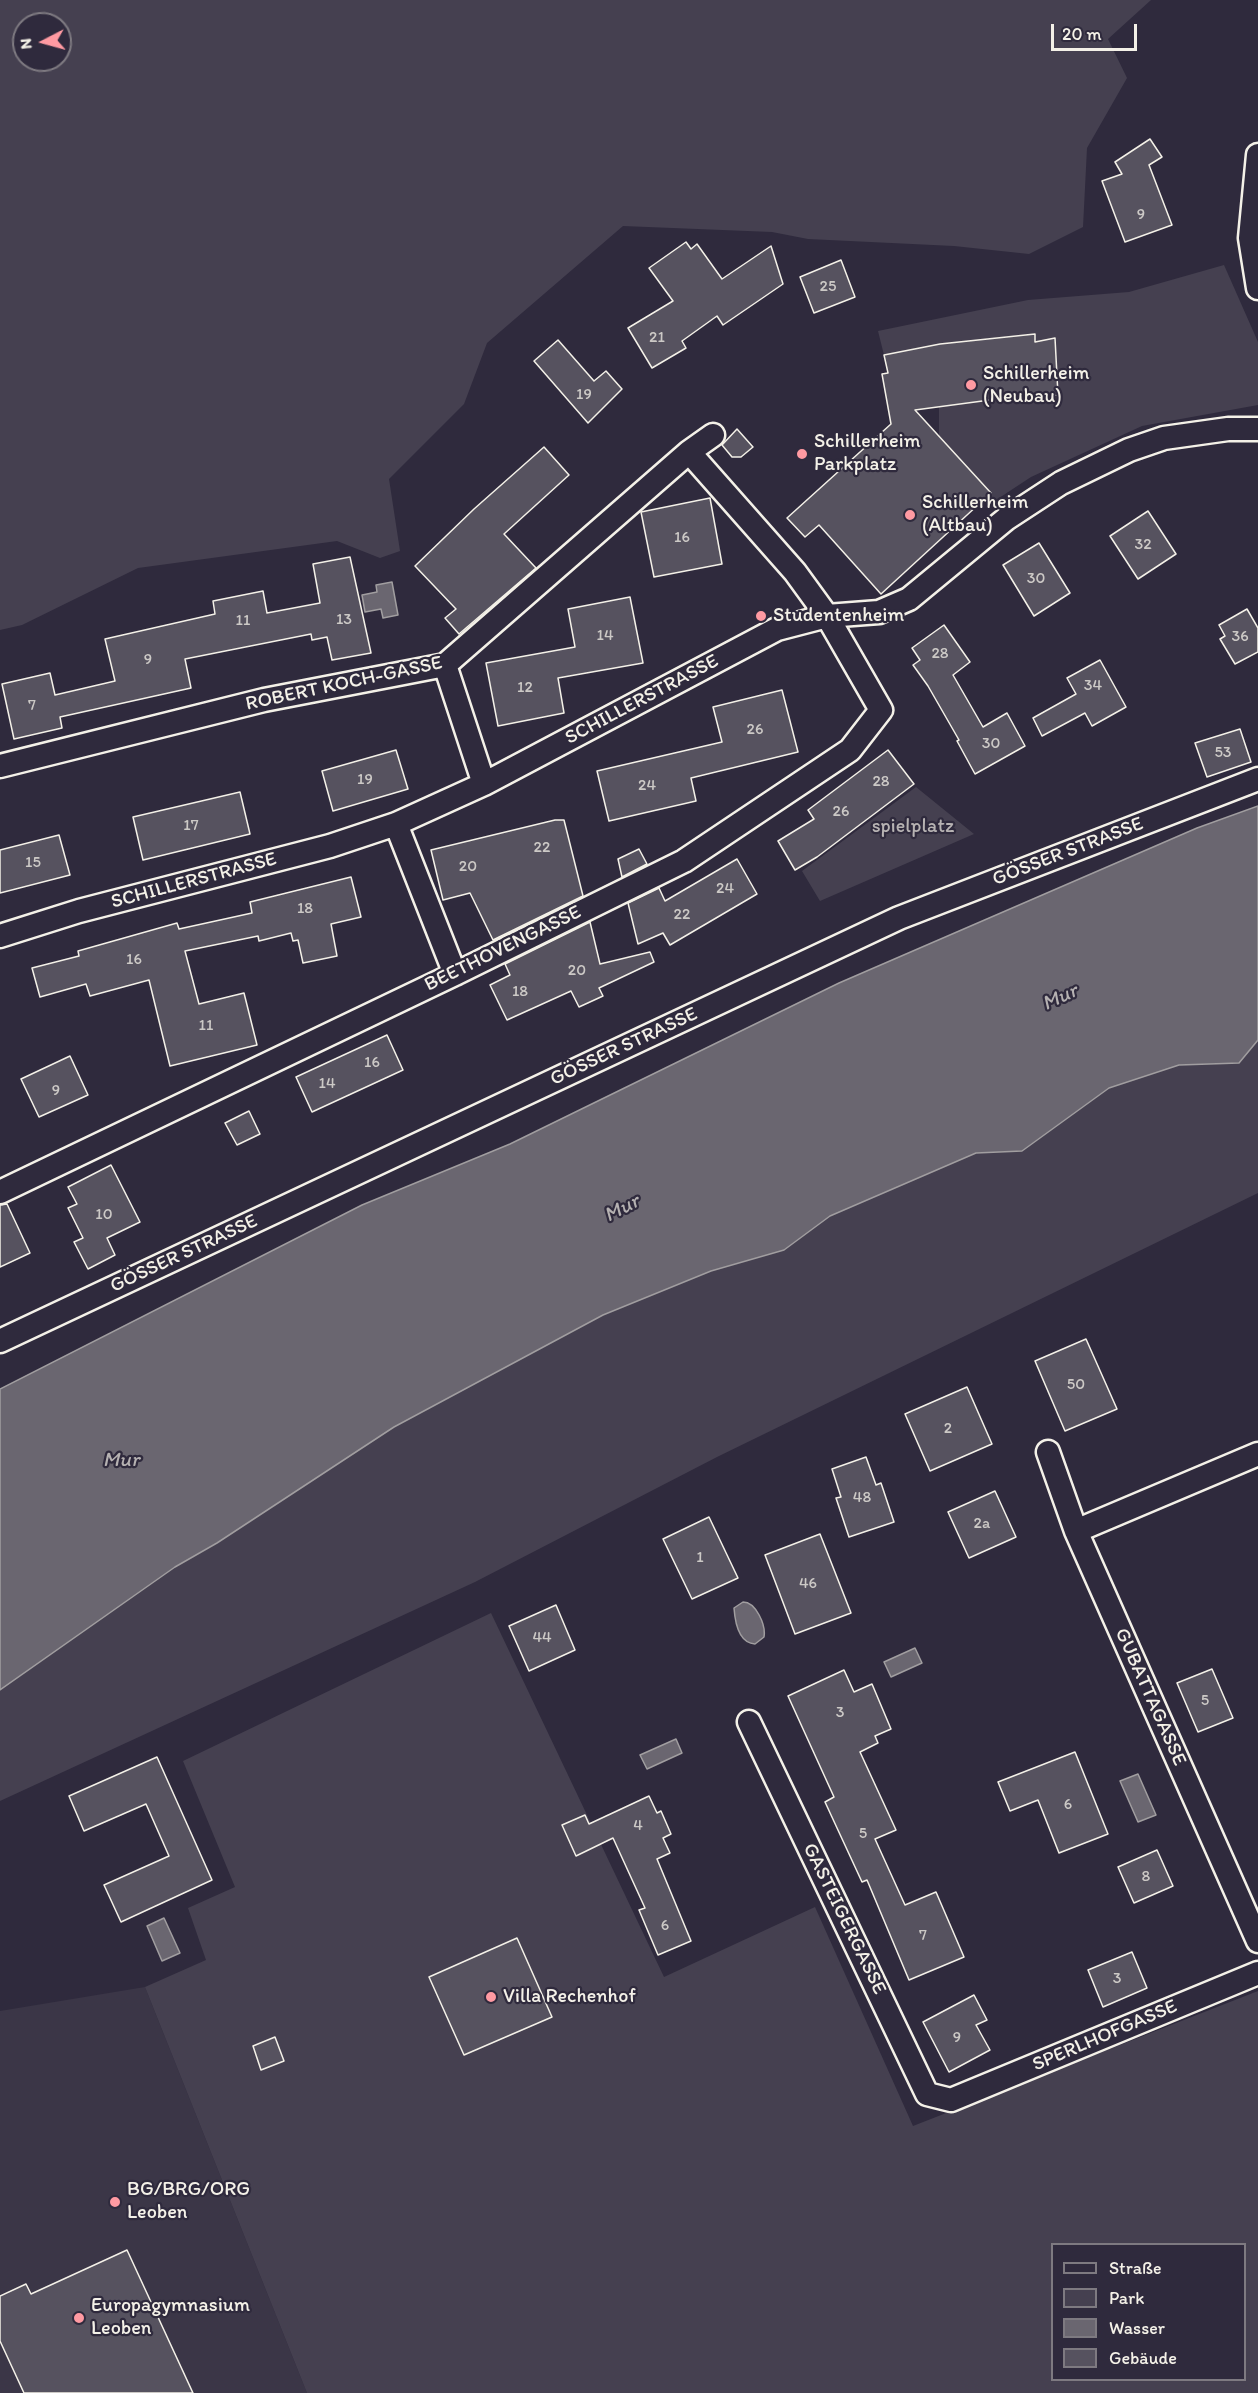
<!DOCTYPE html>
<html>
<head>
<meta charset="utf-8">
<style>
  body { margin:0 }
  #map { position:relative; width:1258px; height:2393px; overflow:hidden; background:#2f2a3d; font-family:Itim,sans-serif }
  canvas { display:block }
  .legend { position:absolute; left:1051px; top:2243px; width:195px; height:138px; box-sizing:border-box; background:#2f2a3d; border:2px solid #7e7a81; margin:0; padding:8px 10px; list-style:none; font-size:18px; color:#f4f1e8 }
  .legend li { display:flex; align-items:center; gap:12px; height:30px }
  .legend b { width:30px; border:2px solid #7e7a81 }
  .north { position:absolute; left:12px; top:12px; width:60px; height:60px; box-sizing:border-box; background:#2f2a3d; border:2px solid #7e7a81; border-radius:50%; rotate:264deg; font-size:16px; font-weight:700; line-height:24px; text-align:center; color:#f4f1e8 }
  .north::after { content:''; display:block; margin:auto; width:21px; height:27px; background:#ff9aa2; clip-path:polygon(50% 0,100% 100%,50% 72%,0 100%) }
  .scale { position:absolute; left:1051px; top:24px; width:86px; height:27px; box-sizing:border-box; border:3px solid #f4f1e8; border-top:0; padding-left:8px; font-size:18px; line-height:21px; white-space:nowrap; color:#f4f1e8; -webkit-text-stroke:4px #2f2a3d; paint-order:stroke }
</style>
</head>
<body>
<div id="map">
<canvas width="1258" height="2393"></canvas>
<ul class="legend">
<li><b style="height:8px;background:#2f2a3d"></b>Straße</li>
<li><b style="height:16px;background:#454050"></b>Park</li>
<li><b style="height:16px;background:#6a6670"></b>Wasser</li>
<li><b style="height:16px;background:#56525f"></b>Gebäude</li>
</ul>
<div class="north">N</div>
<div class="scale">20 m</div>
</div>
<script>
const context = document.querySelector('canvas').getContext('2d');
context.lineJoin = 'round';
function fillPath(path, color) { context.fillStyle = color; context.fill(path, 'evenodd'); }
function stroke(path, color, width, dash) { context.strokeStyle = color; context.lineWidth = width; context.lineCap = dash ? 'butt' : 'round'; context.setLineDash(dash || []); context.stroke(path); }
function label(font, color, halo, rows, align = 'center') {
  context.font = font + ' Itim,sans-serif'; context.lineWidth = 4.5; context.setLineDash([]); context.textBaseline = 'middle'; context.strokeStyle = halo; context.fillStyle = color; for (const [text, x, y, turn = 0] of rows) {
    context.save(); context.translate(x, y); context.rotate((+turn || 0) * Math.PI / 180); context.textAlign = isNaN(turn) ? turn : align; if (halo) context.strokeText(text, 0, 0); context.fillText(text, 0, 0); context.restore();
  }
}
fillPath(new Path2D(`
  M 145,1987 L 307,2393 L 0,2393 L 0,2011 Z`), '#3b3647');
fillPath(new Path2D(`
  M 0,0 L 1151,0 L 1108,39 L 1127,78 L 1087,148 L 1083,227 L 1029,254 L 954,246 L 808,239 L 772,232 L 623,226 L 487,343 L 464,404 L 389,479 L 400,551 L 380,558 L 337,541 L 138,568 L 22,625 L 0,630 ZM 24,24 L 60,24 L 60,60 L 24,60 Z
  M 1224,265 L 1258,342 L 1258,405 L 1142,426 L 1031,477 L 993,502 L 988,498 L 991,493 L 939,436 L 939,407 L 1005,398 L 1057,395 L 1055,339 L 1035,342 L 1034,334 C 983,339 934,345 884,355 L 878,331 L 1028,300 L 1129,292 Z
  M 916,787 L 974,834 L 820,901 L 802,871 Z
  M 1258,1040 L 1258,1193 L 717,1457 L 475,1582 L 0,1801 L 0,1690 L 175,1567 L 218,1543 L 394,1427 L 603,1315 L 711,1271 L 784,1250 L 830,1216 L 976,1153 L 1022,1151 L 1109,1088 L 1179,1065 L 1239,1063 Z
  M 491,1613 L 664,1977 L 815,1907 L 913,2126 L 1258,1991 L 1258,2393 L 307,2393 L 145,1987 L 206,1960 L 188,1908 L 235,1887 L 183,1761 ZM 1052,2244 L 1244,2244 L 1244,2380 L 1052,2380 Z`), '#454050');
const water = new Path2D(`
  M 392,582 L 398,615 L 383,618 L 381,609 L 365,612 L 362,595 L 377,592 L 376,585 Z
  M 1258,806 L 1258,1040 L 1239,1063 L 1179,1065 L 1109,1088 L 1022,1151 L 976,1153 L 830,1216 L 784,1250 L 711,1271 L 603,1315 L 394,1427 L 217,1543 L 175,1567 L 0,1690 L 0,1389 L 362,1205 L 510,1144 L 839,983 L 1197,828 Z
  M 743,1602 C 756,1602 766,1625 764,1637 L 755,1644 C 739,1643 735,1622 734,1608 Z
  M 915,1648 L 922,1663 L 891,1677 L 884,1662 Z
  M 676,1739 L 682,1753 L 647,1769 L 640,1755 Z
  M 1138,1774 L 1156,1815 L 1138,1822 L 1120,1781 Z
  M 164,1918 L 180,1953 L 162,1961 L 147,1926 Z`);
fillPath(water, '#6a6670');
stroke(water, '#a19ea0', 1.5);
const building = new Path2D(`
  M 1150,139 L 1162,157 L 1149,165 L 1172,225 L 1125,242 L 1102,181 L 1122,174 L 1115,162 Z
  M 686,242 L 691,249 L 697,244 L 722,279 L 771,246 L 783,284 L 723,325 L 717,316 L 682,341 L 686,348 L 652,368 L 628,328 L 673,301 L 649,268 Z
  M 841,260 L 855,297 L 814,313 L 800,277 Z
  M 1035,334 L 1035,342 L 1055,338 L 1058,395 L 1005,398 L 915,410 L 991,493 L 881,594 L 819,525 L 805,537 L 787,518 L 891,424 L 882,374 L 888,373 L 884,355 L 940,344 Z
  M 558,340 L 594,381 L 606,371 L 622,389 L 588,423 L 534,361 Z
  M 737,429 L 753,447 L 741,457 L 732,457 L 722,445 Z
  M 544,447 L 569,475 L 504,534 L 536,568 L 459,634 L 445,618 L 456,609 L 415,566 L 474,509 Z
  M 710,498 L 722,564 L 654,577 L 641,512 Z
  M 1148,511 L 1176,554 L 1138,579 L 1110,536 Z
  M 1039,543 L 1070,593 L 1034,616 L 1003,565 Z
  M 350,557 L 371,653 L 332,660 L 327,637 L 312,640 L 311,634 L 185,659 L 191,688 L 60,717 L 62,728 L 14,739 L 2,684 L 50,673 L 55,695 L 115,681 L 105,639 L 215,614 L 213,601 L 263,591 L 267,613 L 320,603 L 313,564 Z
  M 630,597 L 643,663 L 558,678 L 564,713 L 498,726 L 486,663 L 575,647 L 568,609 Z
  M 1247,609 L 1258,628 L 1258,652 L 1235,664 L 1220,639 L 1225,636 L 1219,625 Z
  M 944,625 L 970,662 L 953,675 L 983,727 L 1007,713 L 1025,746 L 975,774 L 957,741 L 959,740 L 928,686 L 913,665 L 920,660 L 912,648 Z
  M 1100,660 L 1126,707 L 1092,726 L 1085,713 L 1042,736 L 1033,718 L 1076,694 L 1067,678 Z
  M 782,690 L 798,752 L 691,778 L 696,801 L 609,821 L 597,771 L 722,742 L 713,707 Z
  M 1240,729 L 1251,762 L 1207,777 L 1195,743 Z
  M 396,750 L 408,789 L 333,811 L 322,771 Z
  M 888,750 L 914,784 L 817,857 L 795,870 L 778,841 L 814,819 L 808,810 Z
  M 240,792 L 250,834 L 143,860 L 133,817 Z
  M 555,820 L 564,820 L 583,896 L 493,940 L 470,893 L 443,900 L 431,850 Z
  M 59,835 L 70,875 L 0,893 L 0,850 Z
  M 639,849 L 647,864 L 622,877 L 618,859 Z
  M 737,859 L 757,894 L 670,945 L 663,933 L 638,944 L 628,903 L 659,888 L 665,901 Z
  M 351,877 L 361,917 L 331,924 L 337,956 L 303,963 L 298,940 L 293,941 L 291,933 L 259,941 L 258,936 L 185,951 L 199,1004 L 244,993 L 257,1045 L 170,1066 L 149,980 L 90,996 L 86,984 L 40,997 L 32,968 L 79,956 L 78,951 L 177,923 L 179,929 L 252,913 L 250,902 Z
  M 590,922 L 600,964 L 650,952 L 654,962 L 599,988 L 603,996 L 579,1007 L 571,991 L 507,1020 L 490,985 L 510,975 L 505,964 Z
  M 387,1035 L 403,1070 L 312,1112 L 296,1077 Z
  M 70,1056 L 88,1095 L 39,1117 L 21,1079 Z
  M 249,1111 L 260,1134 L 237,1145 L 225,1123 Z
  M 111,1165 L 140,1222 L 107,1238 L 115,1255 L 88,1269 L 74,1242 L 83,1238 L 68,1208 L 77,1204 L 68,1187 Z
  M 7,1204 L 30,1253 L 0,1267 L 0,1205 Z
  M 1086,1339 L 1117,1409 L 1065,1431 L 1035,1361 Z
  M 967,1387 L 992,1444 L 930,1471 L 905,1414 Z
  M 866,1457 L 876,1485 L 881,1483 L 894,1522 L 849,1537 L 836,1498 L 841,1497 L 832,1469 Z
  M 995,1491 L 1016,1537 L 969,1558 L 948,1512 Z
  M 709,1517 L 738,1578 L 692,1599 L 663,1539 Z
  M 820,1534 L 851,1613 L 795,1634 L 765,1555 Z
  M 556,1605 L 575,1650 L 529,1671 L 509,1626 Z
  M 1212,1669 L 1233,1718 L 1198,1732 L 1177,1683 Z
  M 844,1670 L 854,1692 L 872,1684 L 891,1729 L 875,1736 L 878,1743 L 860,1752 L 896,1830 L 875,1839 L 905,1905 L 936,1892 L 964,1957 L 909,1980 L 867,1880 L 862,1882 L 825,1802 L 834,1797 L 788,1696 Z
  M 1075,1752 L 1108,1834 L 1059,1853 L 1038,1800 L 1010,1811 L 998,1782 Z
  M 157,1757 L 212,1880 L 121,1922 L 104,1885 L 169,1856 L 146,1804 L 84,1831 L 69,1796 Z
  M 649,1796 L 657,1813 L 661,1811 L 671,1834 L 663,1838 L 670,1853 L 657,1859 L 691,1941 L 658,1955 L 639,1910 L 645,1908 L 613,1838 L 576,1856 L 562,1825 L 585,1815 L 589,1824 Z
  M 1157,1850 L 1173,1886 L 1134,1903 L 1118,1867 Z
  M 517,1938 L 552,2017 L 464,2055 L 429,1977 Z
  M 1132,1952 L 1147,1988 L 1103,2007 L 1088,1970 Z
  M 974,1995 L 987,2020 L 976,2025 L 990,2050 L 949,2072 L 923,2022 Z
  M 275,2037 L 284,2061 L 261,2070 L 253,2046 Z
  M 127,2250 L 193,2393 L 24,2393 L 0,2341 L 0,2296 L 26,2284 L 31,2294 Z`);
fillPath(building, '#56525f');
stroke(building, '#f4f1e8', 1.5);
const street = new Path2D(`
  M 1258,155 L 1250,238 L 1258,288
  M 689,452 L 713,435
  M 445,665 L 484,784
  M 0,766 L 264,700 L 445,665 L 689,452 L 795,572 L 827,616 L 881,710 L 850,750 L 684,861 L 455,974 L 0,1192
  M 396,824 L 455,974
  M 0,936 L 79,911 L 330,846 L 396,824 L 484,784 L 777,629 L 827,616 L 879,612 L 909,599 L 1006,519 L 1061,483 L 1129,450 L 1164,438 L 1228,429 L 1258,429
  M 0,1341 L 899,918 L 1258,779
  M 1048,1452 L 1076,1531 L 1258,1941
  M 1076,1531 L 1258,1454
  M 749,1722 L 927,2094 L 951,2100 L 1258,1973`);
stroke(street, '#f4f1e8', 27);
stroke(street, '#2f2a3d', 22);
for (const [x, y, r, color] of [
  [971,385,6,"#ff9aa2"],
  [802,454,6,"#ff9aa2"],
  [910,515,6,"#ff9aa2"],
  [761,616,6,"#ff9aa2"],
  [491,1997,6,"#ff9aa2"],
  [115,2202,6,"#ff9aa2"],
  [79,2318,6,"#ff9aa2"]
]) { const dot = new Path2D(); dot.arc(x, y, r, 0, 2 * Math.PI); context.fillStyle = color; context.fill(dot); stroke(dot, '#2f2a3d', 2); }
label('16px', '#ccc9c6', null, [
  ["9",1141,215],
  ["25",828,287],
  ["21",657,338],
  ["19",584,395],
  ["16",682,538],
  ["32",1143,545],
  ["30",1036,579],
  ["13",344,620],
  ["11",243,621],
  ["14",605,636],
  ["36",1240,637],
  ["28",940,654],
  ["9",148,660],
  ["34",1093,686],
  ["12",525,688],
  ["7",32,706],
  ["26",755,730],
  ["30",991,744],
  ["53",1223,753],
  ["19",365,780],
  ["28",881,782],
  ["24",647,786],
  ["26",841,812],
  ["17",191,826],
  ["22",542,848],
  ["15",33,863],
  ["20",468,867],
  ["24",725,889],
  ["18",305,909],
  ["22",682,915],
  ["16",134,960],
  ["20",577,971],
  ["18",520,992],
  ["11",206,1026],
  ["16",372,1063],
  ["14",327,1084],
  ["9",56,1091],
  ["10",104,1215],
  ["50",1076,1385],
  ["2",948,1429],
  ["48",862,1498],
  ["2a",982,1524],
  ["1",700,1558],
  ["46",808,1584],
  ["44",542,1638],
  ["5",1205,1701],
  ["3",840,1713],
  ["6",1068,1805],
  ["4",638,1826],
  ["5",863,1834],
  ["8",1146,1877],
  ["6",665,1926],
  ["7",923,1936],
  ["3",1117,1979],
  ["9",957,2038]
]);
label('20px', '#f4f1e8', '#2f2a3d', [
  ["Schillerheim",983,374],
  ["(Neubau)",983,397],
  ["Schillerheim",814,442],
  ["Parkplatz",814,465],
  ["Schillerheim",922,503],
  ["(Altbau)",922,526],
  ["Studentenheim",773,616],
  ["Villa Rechenhof",503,1997],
  ["BG/BRG/ORG",127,2190],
  ["Leoben",127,2213],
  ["Europagymnasium",91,2306],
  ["Leoben",91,2329]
], 'left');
label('20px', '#f4f1e8', '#2f2a3d', [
  ["ROBERT KOCH-GASSE",344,684,-12],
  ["SCHILLERSTRASSE",642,700,-28],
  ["GÖSSER STRASSE",1068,852,-21],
  ["SCHILLERSTRASSE",194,881,-15],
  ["BEETHOVENGASSE",503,949,-26],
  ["GÖSSER STRASSE",624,1047,-25],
  ["GÖSSER STRASSE",184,1254,-25],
  ["GUBATTAGASSE",1150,1697,66],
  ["GASTEIGERGASSE",844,1919,64],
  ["SPERLHOFGASSE",1105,2036,-23]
]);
label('20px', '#b7b3b3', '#2f2a3d', [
  ["spielplatz",913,827]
]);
label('italic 21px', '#b6b2b2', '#2f2a3d', [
  ["Mur",1060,998,-25],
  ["Mur",622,1209,-28],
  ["Mur",121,1461]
]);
</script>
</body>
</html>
